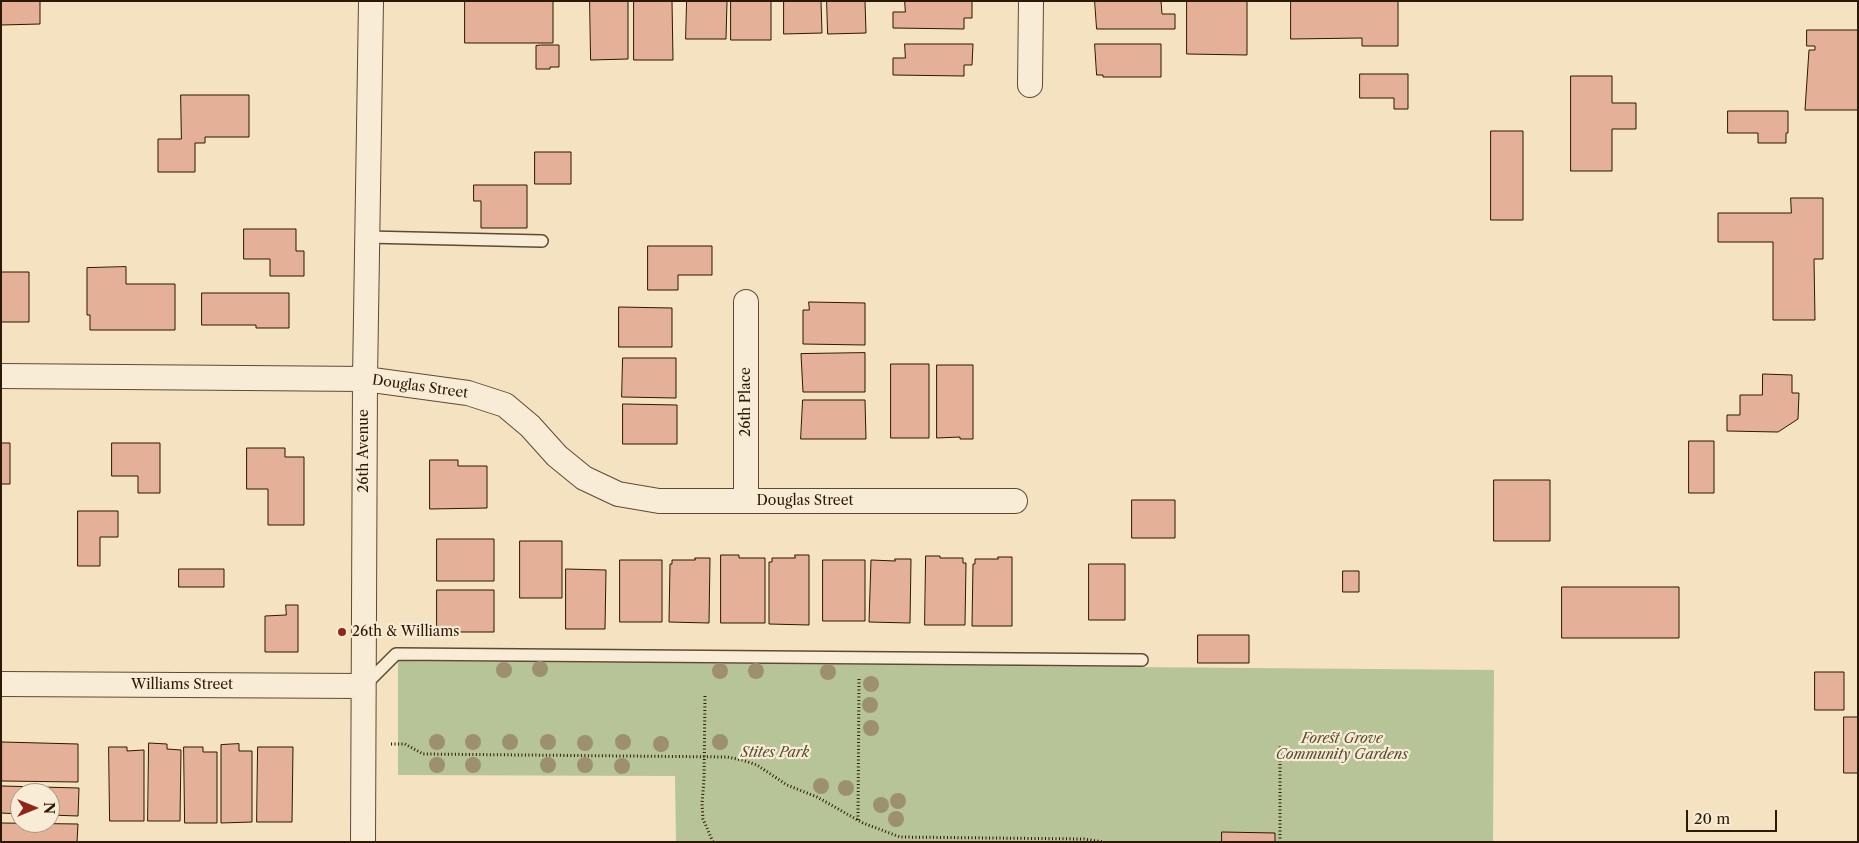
<!DOCTYPE html>
<html>
<head>
<meta charset="utf-8">
<style>
  body { margin:0 }
  #map { position:relative; width:1859px; height:843px; overflow:hidden; background:#f4e2c0; font-family:"Libre Caslon Text",serif }
  canvas { display:block }
  .frame { position:absolute; inset:0; border:2px solid #2d1800; pointer-events:none }
  .north { position:absolute; left:10px; top:783px; width:50px; height:50px; box-sizing:border-box; background:#f8ecd6; border:1px solid #a79780; border-radius:50%; rotate:90deg; font-size:14px; font-weight:700; line-height:20px; text-align:center; color:#2d1800 }
  .north::after { content:''; display:block; margin:auto; width:18px; height:22px; background:#8f2418; clip-path:polygon(50% 0,100% 100%,50% 72%,0 100%) }
  .scale { position:absolute; left:1686px; top:810px; width:91px; height:22px; box-sizing:border-box; border:2px solid #2d1800; border-top:0; padding-left:6px; font-size:15px; line-height:18px; white-space:nowrap; color:#2d1800; -webkit-text-stroke:4px #f8ecd6; paint-order:stroke }
</style>
</head>
<body>
<div id="map">
<canvas width="1859" height="843"></canvas>
<div class="frame"></div>
<div class="north">N</div>
<div class="scale">20 m</div>
</div>
<script>
const context = document.querySelector('canvas').getContext('2d');
context.lineJoin = 'round';
function fillPath(path, color) { context.fillStyle = color; context.fill(path, 'evenodd'); }
function stroke(path, color, width, dash) { context.strokeStyle = color; context.lineWidth = width; context.lineCap = dash ? 'butt' : 'round'; context.setLineDash(dash || []); context.stroke(path); }
function label(font, color, halo, rows, align = 'center') {
  context.font = font + ' "Libre Caslon Text",serif'; context.lineWidth = 4.5; context.setLineDash([]); context.textBaseline = 'middle'; context.strokeStyle = halo; context.fillStyle = color; for (const [text, x, y, turn = 0] of rows) {
    context.save(); context.translate(x, y); context.rotate((+turn || 0) * Math.PI / 180); context.textAlign = isNaN(turn) ? turn : align; if (halo) context.strokeText(text, 0, 0); context.fillText(text, 0, 0); context.restore();
  }
}
fillPath(new Path2D(`
  M 398,661 L 1494,670 L 1493,842 L 676,842 L 675,776 L 398,775 Z`), '#b6c497');
const building = new Path2D(`
  M 1,1 L 40,1 L 40,24 L 1,25 Z
  M 465,1 L 553,1 L 553,43 L 465,43 Z
  M 590,1 L 628,1 L 628,59 L 591,60 Z
  M 634,1 L 672,1 L 673,60 L 634,60 Z
  M 687,1 L 727,1 L 726,39 L 686,39 Z
  M 731,1 L 771,1 L 771,40 L 731,40 Z
  M 784,1 L 821,1 L 822,33 L 784,34 Z
  M 827,1 L 865,1 L 866,33 L 828,34 Z
  M 905,1 L 972,1 L 972,18 L 964,18 L 964,29 L 893,28 L 893,12 L 905,12 Z
  M 1095,1 L 1161,1 L 1162,14 L 1175,14 L 1175,29 L 1097,29 Z
  M 1187,1 L 1247,1 L 1247,55 L 1187,54 Z
  M 1291,1 L 1398,1 L 1398,46 L 1362,46 L 1362,38 L 1291,39 Z
  M 1807,30 L 1858,30 L 1858,110 L 1805,110 L 1809,50 L 1815,50 L 1815,46 L 1807,46 Z
  M 905,44 L 973,44 L 972,65 L 964,65 L 964,76 L 893,75 L 893,58 L 905,58 Z
  M 1095,44 L 1161,44 L 1161,77 L 1103,77 L 1103,75 L 1097,75 Z
  M 541,45 L 559,45 L 559,67 L 550,67 L 550,69 L 536,69 L 536,46 Z
  M 1360,74 L 1408,74 L 1408,109 L 1394,109 L 1394,98 L 1360,98 Z
  M 1571,76 L 1612,76 L 1612,103 L 1636,103 L 1636,129 L 1612,129 L 1612,171 L 1571,171 Z
  M 181,95 L 249,95 L 249,137 L 205,137 L 205,143 L 195,143 L 195,172 L 158,172 L 158,139 L 181,139 Z
  M 1728,111 L 1788,111 L 1788,133 L 1786,133 L 1786,143 L 1758,143 L 1758,133 L 1728,133 Z
  M 1491,131 L 1523,131 L 1523,220 L 1491,220 Z
  M 535,152 L 571,152 L 571,184 L 535,184 Z
  M 474,185 L 527,185 L 527,228 L 481,228 L 481,201 L 474,201 Z
  M 1791,198 L 1823,198 L 1823,259 L 1814,259 L 1815,320 L 1773,320 L 1773,242 L 1718,242 L 1718,213 L 1791,213 Z
  M 244,229 L 296,229 L 296,251 L 304,251 L 304,276 L 270,276 L 270,259 L 244,259 Z
  M 648,246 L 712,246 L 712,275 L 678,275 L 678,290 L 648,290 Z
  M 126,267 L 126,284 L 175,284 L 175,330 L 90,330 L 90,315 L 87,315 L 87,268 Z
  M 1,272 L 29,272 L 29,322 L 1,322 Z
  M 202,293 L 289,293 L 289,328 L 256,328 L 256,325 L 202,325 Z
  M 809,302 L 865,303 L 865,345 L 803,344 L 803,310 L 809,310 Z
  M 619,307 L 672,308 L 672,347 L 619,347 Z
  M 865,353 L 865,392 L 803,392 L 801,354 Z
  M 623,358 L 676,358 L 676,398 L 622,397 Z
  M 891,364 L 929,364 L 929,438 L 891,438 Z
  M 937,365 L 973,365 L 973,439 L 960,439 L 960,437 L 937,438 Z
  M 1763,374 L 1792,375 L 1792,393 L 1799,393 L 1798,419 L 1778,432 L 1727,431 L 1727,415 L 1740,415 L 1740,395 L 1762,395 Z
  M 803,400 L 865,400 L 866,439 L 801,439 Z
  M 623,404 L 677,405 L 677,444 L 623,444 Z
  M 1689,441 L 1714,441 L 1714,493 L 1689,493 Z
  M 1,443 L 10,443 L 10,484 L 1,484 Z
  M 112,443 L 160,443 L 160,493 L 138,493 L 138,476 L 112,476 Z
  M 247,448 L 285,448 L 285,457 L 304,457 L 304,525 L 268,525 L 268,489 L 247,489 Z
  M 430,460 L 458,460 L 458,466 L 487,466 L 487,508 L 430,509 Z
  M 1494,480 L 1550,480 L 1550,541 L 1494,541 Z
  M 1132,500 L 1175,500 L 1175,538 L 1132,538 Z
  M 78,511 L 118,511 L 118,537 L 100,537 L 100,566 L 78,566 Z
  M 437,539 L 494,539 L 494,581 L 437,581 Z
  M 520,541 L 562,541 L 562,598 L 520,598 Z
  M 721,555 L 739,555 L 739,558 L 765,558 L 765,623 L 721,623 Z
  M 795,555 L 809,555 L 809,625 L 769,624 L 769,562 L 772,562 L 772,558 L 795,558 Z
  M 926,556 L 940,556 L 940,558 L 963,558 L 963,563 L 966,563 L 965,625 L 925,625 Z
  M 998,557 L 1012,557 L 1012,626 L 972,626 L 973,564 L 975,564 L 975,559 L 998,559 Z
  M 695,558 L 710,558 L 709,623 L 669,622 L 670,564 L 672,564 L 672,560 L 695,560 Z
  M 895,559 L 911,559 L 910,623 L 869,622 L 871,560 L 895,561 Z
  M 620,560 L 662,560 L 662,622 L 620,622 Z
  M 823,560 L 865,560 L 865,621 L 823,621 Z
  M 1089,564 L 1125,564 L 1125,620 L 1089,620 Z
  M 179,569 L 224,569 L 224,587 L 179,587 Z
  M 566,569 L 606,570 L 605,629 L 566,629 Z
  M 1343,571 L 1359,571 L 1359,592 L 1343,592 Z
  M 1562,587 L 1679,587 L 1679,638 L 1562,638 Z
  M 437,590 L 494,590 L 494,632 L 437,632 Z
  M 286,605 L 298,605 L 298,652 L 265,652 L 265,616 L 286,615 Z
  M 1198,635 L 1249,635 L 1249,663 L 1198,663 Z
  M 1815,672 L 1844,672 L 1844,710 L 1815,710 Z
  M 1844,717 L 1858,717 L 1858,773 L 1844,773 Z
  M 2,742 L 78,744 L 78,782 L 2,781 Z
  M 149,743 L 167,744 L 167,749 L 181,750 L 180,821 L 148,821 Z
  M 239,744 L 239,751 L 252,751 L 252,822 L 221,823 L 221,745 Z
  M 109,747 L 127,747 L 127,751 L 144,750 L 144,821 L 110,821 Z
  M 184,747 L 203,747 L 203,752 L 217,752 L 217,823 L 185,823 Z
  M 258,747 L 293,747 L 292,822 L 257,822 Z
  M 2,786 L 79,788 L 78,816 L 50,815 L 50,793 L 20,793 L 20,814 L 1,813 Z
  M 1,823 L 78,824 L 77,842 L 1,842 Z
  M 1222,832 L 1275,833 L 1275,842 L 1222,842 Z`);
fillPath(building, '#e5b098');
stroke(building, '#2d1800', 1);
const lane = new Path2D(`
  M 367,237 L 542,241
  M 365,685 L 396,654 L 1142,660`);
const street = new Path2D(`
  M 1030,85 L 1031,1
  M 1,376 L 365,379 L 468,393 L 505,405 L 530,426 L 557,456 L 584,478 L 618,494 L 659,501 L 1015,501
  M 746,501 L 746,302
  M 1,684 L 363,686
  M 363,842 L 365,379 L 371,1`);
stroke(lane, '#5f4a30', 14);
stroke(street, '#5f4a30', 26);
stroke(new Path2D(`
  M 705,696 L 704,779 L 702,804 L 703,819 L 713,842
  M 391,744 L 405,744 L 423,754 L 727,757 L 742,760 L 757,765 L 787,785 L 817,797 L 863,823 L 900,837 L 1084,839 L 1104,842
  M 858,820 L 859,678
  M 1280,842 L 1280,745`), '#2d1800', 3, [1, 2.5]);
stroke(lane, '#f8ecd6', 11);
stroke(street, '#f8ecd6', 24);
context.fillStyle = '#9d906f';
for (const [x, y] of [
  [540,669],
  [504,670],
  [720,671],
  [756,671],
  [828,672],
  [871,684],
  [870,705],
  [871,728],
  [437,742],
  [473,742],
  [510,742],
  [548,742],
  [623,742],
  [720,742],
  [585,743],
  [661,744],
  [437,765],
  [473,765],
  [548,765],
  [585,765],
  [622,766],
  [821,786],
  [846,788],
  [898,801],
  [881,805],
  [896,819]
]) { context.beginPath(); context.arc(x, y, 8, 0, 2 * Math.PI); context.fill(); }
for (const [x, y, r, color] of [
  [342,632,5,"#8f2418"]
]) { const dot = new Path2D(); dot.arc(x, y, r, 0, 2 * Math.PI); context.fillStyle = color; context.fill(dot); stroke(dot, '#f8ecd6', 2); }
label('14px', '#2d1800', '#f8ecd6', [
  ["Douglas Street",420,387,8],
  ["26th Place",746,402,-90],
  ["26th Avenue",364,451,-90],
  ["Douglas Street",805,501],
  ["Williams Street",182,685]
]);
label('14px', '#2d1800', '#f8ecd6', [
  ["26th & Williams",352,632]
], 'left');
label('italic 14px', '#564c2d', '#f8ecd6', [
  ["Forest Grove",1342,739],
  ["Community Gardens",1342,755],
  ["Stites Park",775,753]
]);
</script>
</body>
</html>
